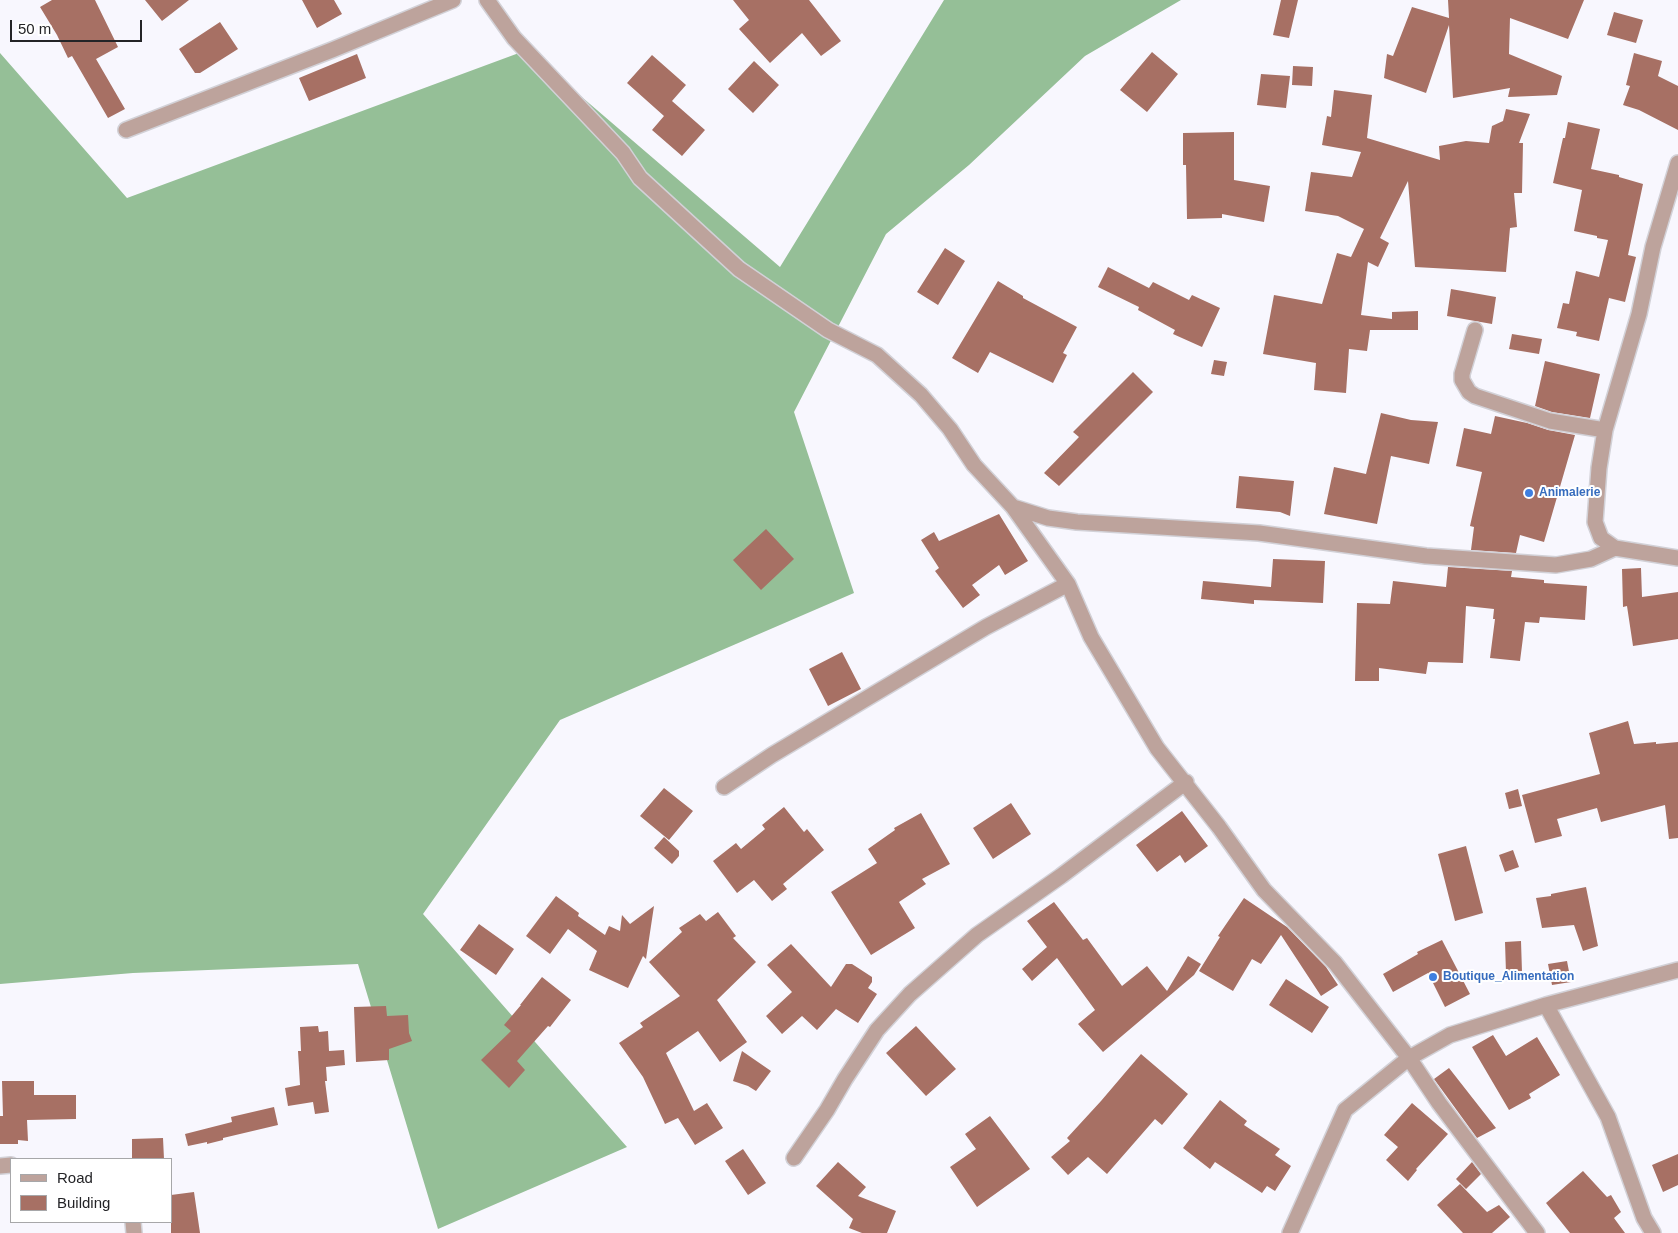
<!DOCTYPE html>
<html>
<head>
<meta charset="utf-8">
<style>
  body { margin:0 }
  #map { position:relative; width:1678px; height:1233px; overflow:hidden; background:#f8f7fe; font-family:Arial,sans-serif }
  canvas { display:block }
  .legend { position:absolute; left:10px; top:1158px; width:162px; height:65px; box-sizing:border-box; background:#fff; border:1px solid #a7a7a9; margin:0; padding:6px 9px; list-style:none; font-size:15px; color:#242427 }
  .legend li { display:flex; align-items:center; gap:10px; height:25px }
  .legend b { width:25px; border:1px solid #a7a7a9 }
  .scale { position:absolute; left:10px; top:20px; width:132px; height:22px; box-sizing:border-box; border:2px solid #242427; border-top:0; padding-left:6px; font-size:15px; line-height:18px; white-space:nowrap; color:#242427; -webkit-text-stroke:4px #fff; paint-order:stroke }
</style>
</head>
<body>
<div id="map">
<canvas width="1678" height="1233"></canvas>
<ul class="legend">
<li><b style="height:6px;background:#bda39c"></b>Road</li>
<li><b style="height:14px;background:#a77064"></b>Building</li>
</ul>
<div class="scale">50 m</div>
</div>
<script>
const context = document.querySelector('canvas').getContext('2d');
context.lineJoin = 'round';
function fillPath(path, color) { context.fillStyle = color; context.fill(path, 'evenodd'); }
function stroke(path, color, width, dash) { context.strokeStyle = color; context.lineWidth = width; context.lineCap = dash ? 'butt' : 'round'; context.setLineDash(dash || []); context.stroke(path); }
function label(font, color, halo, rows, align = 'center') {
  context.font = font + ' Arial,sans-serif'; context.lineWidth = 4; context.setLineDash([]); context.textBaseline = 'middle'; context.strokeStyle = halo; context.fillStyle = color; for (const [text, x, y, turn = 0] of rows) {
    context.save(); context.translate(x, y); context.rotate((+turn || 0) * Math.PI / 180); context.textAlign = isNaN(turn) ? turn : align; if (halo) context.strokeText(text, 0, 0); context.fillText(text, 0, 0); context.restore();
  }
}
fillPath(new Path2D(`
  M 944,0 L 1181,0 L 1085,56 L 969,165 L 886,234 L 794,412 L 854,593 L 560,720 L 423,914 L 627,1147 L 438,1229 L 358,964 L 133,973 L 0,984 L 0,53 L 127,198 L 527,50 L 780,267 Z`), '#95bf97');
fillPath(new Path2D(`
  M 52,0 L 95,0 L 118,47 L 96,59 L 125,109 L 108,118 L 72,56 L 68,58 L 57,35 L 40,7 Z
  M 145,0 L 189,0 L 162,21 Z
  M 302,0 L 334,0 L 342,14 L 317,28 Z
  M 733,0 L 809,0 L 841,41 L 821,56 L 802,33 L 770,63 L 739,29 L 749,20 Z
  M 1281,0 L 1298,0 L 1289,38 L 1273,35 Z
  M 1448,0 L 1584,0 L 1568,39 L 1510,18 L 1509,54 L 1562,76 L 1557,95 L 1508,97 L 1510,88 L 1453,98 L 1449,25 L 1426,93 L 1384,78 L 1387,54 L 1393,56 L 1412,7 L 1449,18 Z
  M 1614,12 L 1643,20 L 1636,43 L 1607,35 Z
  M 220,22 L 238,49 L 200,73 L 195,73 L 179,49 Z
  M 1152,52 L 1178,74 L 1147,112 L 1120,90 Z
  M 1634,53 L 1662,61 L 1658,76 L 1678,86 L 1678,130 L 1639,110 L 1623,105 L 1630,86 L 1626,85 Z
  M 357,54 L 366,78 L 309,101 L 299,78 Z
  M 652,55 L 686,85 L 672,101 L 705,130 L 682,156 L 652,130 L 664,116 L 627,83 Z
  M 754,61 L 779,85 L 753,113 L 728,89 Z
  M 1293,66 L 1313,67 L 1312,86 L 1292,85 Z
  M 1261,74 L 1290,76 L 1286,108 L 1257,105 Z
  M 1334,90 L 1372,95 L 1367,138 L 1440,160 L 1439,146 L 1466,141 L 1489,143 L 1492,126 L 1503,121 L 1506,109 L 1530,114 L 1519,143 L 1523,143 L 1522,193 L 1514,193 L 1517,227 L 1510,228 L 1506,272 L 1415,267 L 1408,181 L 1380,238 L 1389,243 L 1378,267 L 1368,262 L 1361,315 L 1392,319 L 1392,312 L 1418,311 L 1418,330 L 1370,330 L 1367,351 L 1349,349 L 1346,393 L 1314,390 L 1316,363 L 1263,354 L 1274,295 L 1322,304 L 1337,253 L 1351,257 L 1364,229 L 1338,216 L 1305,211 L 1311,172 L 1352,177 L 1361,152 L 1322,145 L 1327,116 L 1331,117 Z
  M 1568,122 L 1600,129 L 1591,169 L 1619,175 L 1619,177 L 1643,184 L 1628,255 L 1636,257 L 1625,302 L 1609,298 L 1599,341 L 1576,336 L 1577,332 L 1557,328 L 1563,303 L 1569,304 L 1576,271 L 1599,277 L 1608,240 L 1597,238 L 1597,236 L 1574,231 L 1582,190 L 1553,183 L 1563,138 L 1565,138 Z
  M 1234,132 L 1234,180 L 1270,186 L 1264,222 L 1222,214 L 1222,218 L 1187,219 L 1186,165 L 1183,165 L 1183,133 Z
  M 945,248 L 965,261 L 938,305 L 917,292 Z
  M 1108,267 L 1149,288 L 1153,282 L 1189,300 L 1192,295 L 1220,308 L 1202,347 L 1173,334 L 1175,330 L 1138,310 L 1139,307 L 1098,287 Z
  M 998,281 L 1023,296 L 1023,298 L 1077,327 L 1063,353 L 1067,355 L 1053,383 L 990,352 L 978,373 L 952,358 Z
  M 1451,289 L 1496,297 L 1492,324 L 1447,316 Z
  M 1512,334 L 1542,339 L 1539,354 L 1509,349 Z
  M 1214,360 L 1227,362 L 1224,376 L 1211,374 Z
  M 1545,361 L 1600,374 L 1590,418 L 1552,412 L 1535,406 Z
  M 1133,372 L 1153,392 L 1059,486 L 1044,473 L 1079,437 L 1073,432 Z
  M 1381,413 L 1411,420 L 1438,422 L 1429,464 L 1391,456 L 1377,524 L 1324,514 L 1334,467 L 1366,474 Z
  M 1495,416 L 1527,423 L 1548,430 L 1575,435 L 1544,542 L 1520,535 L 1516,553 L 1471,550 L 1474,527 L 1470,526 L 1482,472 L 1456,466 L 1464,428 L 1491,434 Z
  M 1239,476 L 1294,481 L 1290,516 L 1280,512 L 1236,508 Z
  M 999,514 L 1028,561 L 1005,575 L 999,565 L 972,585 L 980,595 L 963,608 L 935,571 L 939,568 L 921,540 L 934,532 L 939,541 Z
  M 766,529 L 794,559 L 761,590 L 733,560 Z
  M 1273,559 L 1325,561 L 1323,603 L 1254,600 L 1254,604 L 1201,599 L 1203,581 L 1271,587 Z
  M 1448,567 L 1512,571 L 1511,577 L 1544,580 L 1544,583 L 1587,586 L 1585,620 L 1540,617 L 1539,623 L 1525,622 L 1520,661 L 1490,658 L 1495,619 L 1493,619 L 1494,609 L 1466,606 L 1463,663 L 1428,662 L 1426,674 L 1379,668 L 1379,681 L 1355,681 L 1357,603 L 1390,604 L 1393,581 L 1446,587 Z
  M 1641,568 L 1642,597 L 1678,592 L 1678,639 L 1633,646 L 1627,606 L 1623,607 L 1622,569 Z
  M 842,652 L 861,689 L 828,706 L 809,669 Z
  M 1628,721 L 1634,744 L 1656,742 L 1656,744 L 1678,742 L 1678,838 L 1669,839 L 1665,805 L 1601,822 L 1597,808 L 1557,819 L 1562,836 L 1535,843 L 1522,795 L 1600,774 L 1589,733 Z
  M 664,788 L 693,811 L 669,840 L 640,816 Z
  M 1518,789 L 1522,806 L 1509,809 L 1505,793 Z
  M 1011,803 L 1031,834 L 993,859 L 973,828 Z
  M 784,807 L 804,832 L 807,829 L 824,850 L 783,884 L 787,889 L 772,901 L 754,880 L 737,893 L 713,861 L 736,843 L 741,849 L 765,829 L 762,825 Z
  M 1182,811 L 1208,846 L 1185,863 L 1180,855 L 1157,872 L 1136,845 Z
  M 921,813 L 950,864 L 922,879 L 926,884 L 899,902 L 915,928 L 871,955 L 831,892 L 877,863 L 868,849 L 895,830 L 894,828 Z
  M 664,837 L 679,851 L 679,856 L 672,864 L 654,848 Z
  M 1466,846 L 1483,913 L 1455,921 L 1438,854 Z
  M 1513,850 L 1519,867 L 1505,872 L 1499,855 Z
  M 1586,887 L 1598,946 L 1583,951 L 1574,925 L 1542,928 L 1536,898 L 1551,896 L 1551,894 Z
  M 556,896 L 579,913 L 578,916 L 605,935 L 609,926 L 620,931 L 622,915 L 630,924 L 654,906 L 646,959 L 643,956 L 628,988 L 589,970 L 597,951 L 568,929 L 550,954 L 526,936 Z
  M 1244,898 L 1287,927 L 1326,967 L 1338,985 L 1321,996 L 1281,935 L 1261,964 L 1252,959 L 1233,991 L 1199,971 L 1220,937 L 1218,936 Z
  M 1054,902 L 1083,940 L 1087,938 L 1122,986 L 1147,966 L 1167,991 L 1188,956 L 1201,964 L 1194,975 L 1103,1052 L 1078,1024 L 1095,1010 L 1057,958 L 1032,981 L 1022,969 L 1047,947 L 1027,921 Z
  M 718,912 L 736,936 L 733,938 L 756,962 L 717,1000 L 747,1042 L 720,1062 L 698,1031 L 666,1053 L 694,1111 L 707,1103 L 723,1128 L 695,1145 L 678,1118 L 665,1124 L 643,1077 L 619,1043 L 643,1027 L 640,1023 L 680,996 L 649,962 L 682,932 L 679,928 L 700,914 L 706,921 Z
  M 479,924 L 514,949 L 496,975 L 460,950 Z
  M 1442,940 L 1470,994 L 1445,1007 L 1428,973 L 1393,992 L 1383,974 L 1418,954 L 1417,952 Z
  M 1521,941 L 1522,972 L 1506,973 L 1505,942 Z
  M 791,944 L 831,987 L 846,964 L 852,964 L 872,977 L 872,982 L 868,988 L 877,994 L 858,1023 L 836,1009 L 817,1030 L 802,1016 L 782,1034 L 766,1016 L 792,992 L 767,965 Z
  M 1567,961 L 1571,982 L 1552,985 L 1548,964 Z
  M 542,977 L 571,1000 L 550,1027 L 548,1026 L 517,1061 L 525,1070 L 509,1088 L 481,1060 L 511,1031 L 504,1025 L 521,1005 L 520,1005 Z
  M 1286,979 L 1329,1007 L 1312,1033 L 1269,1005 Z
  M 386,1006 L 387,1016 L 408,1015 L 409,1033 L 412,1041 L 389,1049 L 389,1060 L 356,1062 L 354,1007 Z
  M 318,1026 L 319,1032 L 328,1031 L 329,1051 L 344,1050 L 345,1065 L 326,1067 L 327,1081 L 325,1081 L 329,1112 L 315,1114 L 313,1102 L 288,1106 L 285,1088 L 300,1085 L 298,1051 L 301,1051 L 300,1027 Z
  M 916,1026 L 956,1069 L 926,1096 L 886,1053 Z
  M 1493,1035 L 1506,1056 L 1537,1037 L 1560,1075 L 1529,1094 L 1531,1098 L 1509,1110 L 1472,1047 Z
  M 742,1051 L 771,1071 L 756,1091 L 748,1086 L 733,1081 Z
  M 1141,1054 L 1188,1094 L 1162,1125 L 1155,1119 L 1107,1174 L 1088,1157 L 1068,1175 L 1051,1157 L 1070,1141 L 1067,1138 L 1101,1101 Z
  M 1449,1068 L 1496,1128 L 1477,1138 L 1434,1079 Z
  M 2,1081 L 34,1081 L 34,1095 L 76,1095 L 76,1119 L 27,1120 L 28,1141 L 18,1140 L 18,1144 L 0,1144 L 0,1116 L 3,1116 Z
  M 1220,1100 L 1247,1121 L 1244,1125 L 1280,1149 L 1275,1155 L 1291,1166 L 1275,1191 L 1267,1186 L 1262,1193 L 1215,1162 L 1210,1169 L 1183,1148 Z
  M 1412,1103 L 1448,1134 L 1416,1169 L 1417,1170 L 1408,1181 L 1386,1160 L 1398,1147 L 1384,1135 Z
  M 274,1107 L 278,1125 L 223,1138 L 223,1140 L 207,1144 L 207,1142 L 188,1146 L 185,1134 L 232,1122 L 231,1117 Z
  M 990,1116 L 1030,1169 L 977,1207 L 950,1167 L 976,1149 L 965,1134 Z
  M 163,1138 L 164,1159 L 132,1159 L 132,1139 Z
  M 743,1149 L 766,1183 L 748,1195 L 725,1161 Z
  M 1678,1154 L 1678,1185 L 1663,1192 L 1652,1165 Z
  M 838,1162 L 866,1187 L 858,1196 L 896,1211 L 887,1233 L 862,1233 L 849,1228 L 853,1219 L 816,1186 Z
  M 1472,1162 L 1481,1174 L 1466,1189 L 1456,1179 Z
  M 1583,1171 L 1607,1197 L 1611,1195 L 1621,1212 L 1614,1218 L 1625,1233 L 1570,1233 L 1546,1203 Z
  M 1460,1184 L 1487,1212 L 1499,1205 L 1510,1217 L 1492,1233 L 1463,1233 L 1437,1205 Z
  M 194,1192 L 200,1233 L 171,1233 L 171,1195 Z`), '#a77064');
const minor = new Path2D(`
  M 487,0 L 514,38 L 623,153 L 640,178 L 739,269 L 828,330 L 877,355 L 921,395 L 950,429 L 974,465 L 1013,507 L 1068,584 L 1091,637 L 1157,748 L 1219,827 L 1264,890 L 1335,963 L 1409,1058 L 1439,1103 L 1537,1233
  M 126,130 L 332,50 L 453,0
  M 1678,163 L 1653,247 L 1639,314 L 1605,430 L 1599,468 L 1595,522 L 1601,538 L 1615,548 L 1678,558
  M 1475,330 L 1462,374 L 1462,380 L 1469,392 L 1475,396 L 1550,421 L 1605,430
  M 1013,507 L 1048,518 L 1077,522 L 1259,533 L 1426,556 L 1556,565 L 1591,559 L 1615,548
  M 724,787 L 772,755 L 986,627 L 1068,584
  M 1546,1005 L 1608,1117 L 1644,1218 L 1653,1233
  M 794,1158 L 827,1110 L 845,1079 L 877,1030 L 910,994 L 977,935 L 1061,876 L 1186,782
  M 0,1166 L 11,1165
  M 133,1222 L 134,1233
  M 1290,1233 L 1345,1110 L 1409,1058 L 1450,1035 L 1546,1005 L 1678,970`);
stroke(minor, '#d2d1d7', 18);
stroke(minor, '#bda39c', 15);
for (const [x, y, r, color] of [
  [1529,493,5,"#3f7fe0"],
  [1433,977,5,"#3f7fe0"]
]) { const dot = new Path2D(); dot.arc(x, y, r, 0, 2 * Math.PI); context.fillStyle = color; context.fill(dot); stroke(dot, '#fff', 2); }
label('bold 12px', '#366cbe', '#fff', [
  ["Animalerie",1539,493],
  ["Boutique_Alimentation",1443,977]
], 'left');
</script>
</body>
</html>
